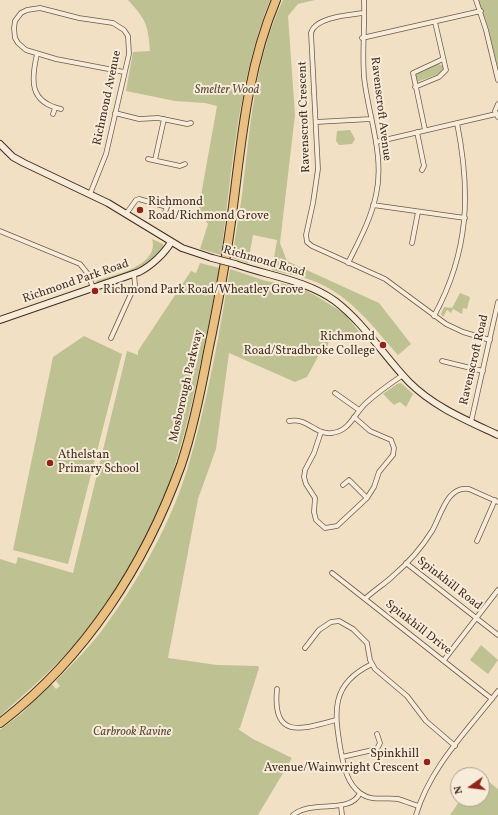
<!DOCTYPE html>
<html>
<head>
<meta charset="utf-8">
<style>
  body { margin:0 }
  #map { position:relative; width:498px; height:815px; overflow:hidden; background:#f2e0c4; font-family:Vollkorn,serif }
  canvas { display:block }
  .north { position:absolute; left:450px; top:767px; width:40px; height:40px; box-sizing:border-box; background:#f7ebd9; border:1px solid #ae9f8e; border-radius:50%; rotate:256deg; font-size:11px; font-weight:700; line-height:16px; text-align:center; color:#402d1e }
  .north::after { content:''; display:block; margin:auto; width:14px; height:18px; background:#8f2418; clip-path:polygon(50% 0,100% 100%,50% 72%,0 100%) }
</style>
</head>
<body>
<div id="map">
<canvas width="498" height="815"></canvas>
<div class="north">N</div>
</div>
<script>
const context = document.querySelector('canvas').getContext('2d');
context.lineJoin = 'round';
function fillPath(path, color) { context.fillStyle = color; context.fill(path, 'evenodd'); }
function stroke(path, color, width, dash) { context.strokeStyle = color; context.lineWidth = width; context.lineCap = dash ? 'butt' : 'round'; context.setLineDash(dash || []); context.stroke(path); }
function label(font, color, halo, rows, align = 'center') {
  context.font = font + ' Vollkorn,serif'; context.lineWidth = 4; context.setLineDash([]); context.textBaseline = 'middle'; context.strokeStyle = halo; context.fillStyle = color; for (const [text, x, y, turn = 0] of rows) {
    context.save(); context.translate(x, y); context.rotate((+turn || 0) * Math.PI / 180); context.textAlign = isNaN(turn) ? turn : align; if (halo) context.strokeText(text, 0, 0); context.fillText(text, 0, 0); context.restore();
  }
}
fillPath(new Path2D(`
  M 128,0 L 270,0 C 238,80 232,170 221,255 L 200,249 L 208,224 L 198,212 L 217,106 L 205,103 L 175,101 L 126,91 L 133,52 L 150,51 C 148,24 146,20 128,0 Z
  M 283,0 L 315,0 L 298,4 L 288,16 L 295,115 L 280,243 L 287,261 L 379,303 L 411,344 L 398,355 C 373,327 352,297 316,282 C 303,276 286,274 272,270 L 277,240 L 253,235 L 248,263 L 232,258 C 235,237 239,216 242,195 C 250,130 254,60 283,0 Z
  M 478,0 L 498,0 L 498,68 L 488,28 Z
  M 437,63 L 443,66 L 444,69 L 441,73 L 417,82 L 414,74 Z
  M 350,130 L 355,139 L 352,144 L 339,145 L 336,141 L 337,131 Z
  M 152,239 L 163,244 L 164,247 L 143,268 L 98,283 L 96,281 C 114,275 160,266 152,239 Z
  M 200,263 L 220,268 C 205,338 193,413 170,481 C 150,539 117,597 76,643 C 53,669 26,693 0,716 L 0,559 L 16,564 L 18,557 L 73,573 L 127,351 L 138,355 L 138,351 L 191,271 L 196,273 Z
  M 230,269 L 266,281 L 297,286 L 318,297 L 345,314 L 360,333 L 344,338 L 330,335 L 326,354 L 321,351 L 307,377 L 295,382 L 229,353 L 216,449 L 198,499 L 168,658 L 217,665 L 258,666 L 259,668 L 240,728 L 238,729 L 253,739 L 292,758 L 258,815 L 0,815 L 0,730 L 22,713 L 51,683 L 56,689 L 60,686 L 56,681 C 74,662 93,644 108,622 C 141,576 170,524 187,470 C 207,404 219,336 230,269 Z
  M 460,293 L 470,297 L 467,309 L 463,308 L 462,314 L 453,309 L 451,313 L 447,310 L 443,317 L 441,314 L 444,307 L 452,308 Z
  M 84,336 L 122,354 L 68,564 L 13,550 L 53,357 Z
  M 401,383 L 413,394 L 406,407 L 400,402 L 394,405 L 383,394 L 397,384 Z
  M 481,645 L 498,660 L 488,674 L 470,660 Z
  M 484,778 L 498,789 L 498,815 L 450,815 L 461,799 L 482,799 L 482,780 Z`), '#bec192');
const street = new Path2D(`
  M 476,0 L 486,30 L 498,80
  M 363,13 C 349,15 315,17 311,33 L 318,169 L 313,203 L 306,235 L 307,242 L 312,246 L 385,279 L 446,324 L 463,332 L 490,340
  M 362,38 L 481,11
  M 37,54 C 31,80 29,102 61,109
  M 415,87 L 439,77 L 446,70 L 435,22
  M 498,104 L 495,111 L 498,117
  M 115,113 L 139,119 L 158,118 L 187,124 L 191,123
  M 53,114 L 55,108
  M 316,122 L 371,119
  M 425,130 L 413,73 L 443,59
  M 417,132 L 424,166 L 422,170
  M 376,142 L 496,114
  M 148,159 L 180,166 L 185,164
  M 155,160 L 164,119
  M 90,194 L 106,154 L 129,54 L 128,36 L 124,30 L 113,23 L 79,18 L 40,8 L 27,10 L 21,13 L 15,21 L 14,28 L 15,38 L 18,43 L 26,50 L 56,59 L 124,72
  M 373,205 L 465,218
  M 126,214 L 136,200 L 139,199 L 167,207 L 165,212
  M 0,231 L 80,264 L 88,274 L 93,288
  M 412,243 L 418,212
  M 348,263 C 359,241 371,219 376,195 C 385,156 368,115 364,77 C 362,51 365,26 364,0
  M 434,316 C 469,252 471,193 457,123
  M 111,338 L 135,285 L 134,274
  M 442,361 L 483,371
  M 335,393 L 359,410
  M 289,421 C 307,417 315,435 332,433 C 350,431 354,414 366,403 C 377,393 391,383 403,375
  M 471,422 L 498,302
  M 321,432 L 314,453 L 305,470 L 304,477 L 306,484 L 315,498 L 314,512 L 316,520 L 325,528 L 337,526 L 367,498 L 374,487 L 379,472 L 393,455 L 394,448 L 391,440 L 370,431 L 354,417
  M 343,485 L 349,480 L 367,498
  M 477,541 L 495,500
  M 406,563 L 498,635
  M 332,573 L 492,699
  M 365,599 C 374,590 385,584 394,575 C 408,563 422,547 432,531 C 441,516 447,485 469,489 L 498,502
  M 305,648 L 319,630 L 331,622 L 339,621 L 353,629 L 367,643 L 370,660 L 375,669 L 407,696 L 426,721 L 455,746
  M 444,660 L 498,590
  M 372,664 C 330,684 334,712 341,752 C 344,767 347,783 360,793 C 372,802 385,797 398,799 C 405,801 412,804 418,806
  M 277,689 C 272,739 300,730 336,720
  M 342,757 L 377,749 L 380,743 L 377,734
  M 341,806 L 342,815
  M 293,815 C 312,799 350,815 360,793
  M 416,815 C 430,767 468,730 498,691`);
const secondary = new Path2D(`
  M 0,144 L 13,157 L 24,163 L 108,203 L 182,248 L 212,258
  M 235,264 C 269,276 306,280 335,301 C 364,323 384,356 409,382 C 434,407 466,420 498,435
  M 0,320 L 139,272 C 151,266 165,253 171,242`);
const highway = new Path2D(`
  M 0,723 C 85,658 145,565 181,465 C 193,429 201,390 208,352 C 217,309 225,266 231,222 C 241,147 246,71 276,0`);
stroke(street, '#6c5a48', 5.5);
stroke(secondary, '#402d1e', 8);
stroke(highway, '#402d1e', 10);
stroke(street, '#f7ebd9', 4);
stroke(secondary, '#f7ebd9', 6);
stroke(highway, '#e9c082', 8);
const secondaryBridge = new Path2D(`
  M 212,258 L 235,264`);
stroke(secondaryBridge, '#402d1e', 8, []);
stroke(secondaryBridge, '#f7ebd9', 6);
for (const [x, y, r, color] of [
  [140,210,4,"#8f2418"],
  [95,291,4,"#8f2418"],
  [383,345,4,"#8f2418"],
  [50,463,4,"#8f2418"],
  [427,762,4,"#8f2418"]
]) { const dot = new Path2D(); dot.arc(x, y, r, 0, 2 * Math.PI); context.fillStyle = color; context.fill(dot); stroke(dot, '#f7ebd9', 1.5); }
label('italic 12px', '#594b35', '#f7ebd9', [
  ["Smelter Wood",227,91],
  ["Carbrook Ravine",132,733]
]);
label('12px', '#402d1e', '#f7ebd9', [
  ["Richmond Avenue",108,98,-78],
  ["Ravenscroft Avenue",380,109,83],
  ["Ravenscroft Crescent",305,117,-92],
  ["Richmond Road",264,262,16],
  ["Richmond Park Road",76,282,-19],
  ["Ravenscroft Road",475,360,-77],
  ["Mosborough Parkway",187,386,-77],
  ["Spinkhill Road",449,584,38],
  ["Spinkhill Drive",418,628,38]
]);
label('12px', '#402d1e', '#f7ebd9', [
  ["Richmond",148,203],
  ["Road/Richmond Grove",148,217],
  ["Richmond Park Road/Wheatley Grove",103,291],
  ["Richmond",375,338,"right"],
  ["Road/Stradbroke College",375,352,"right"],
  ["Athelstan",58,456],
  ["Primary School",58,470],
  ["Spinkhill",419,755,"right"],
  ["Avenue/Wainwright Crescent",419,769,"right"]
], 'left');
</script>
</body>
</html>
